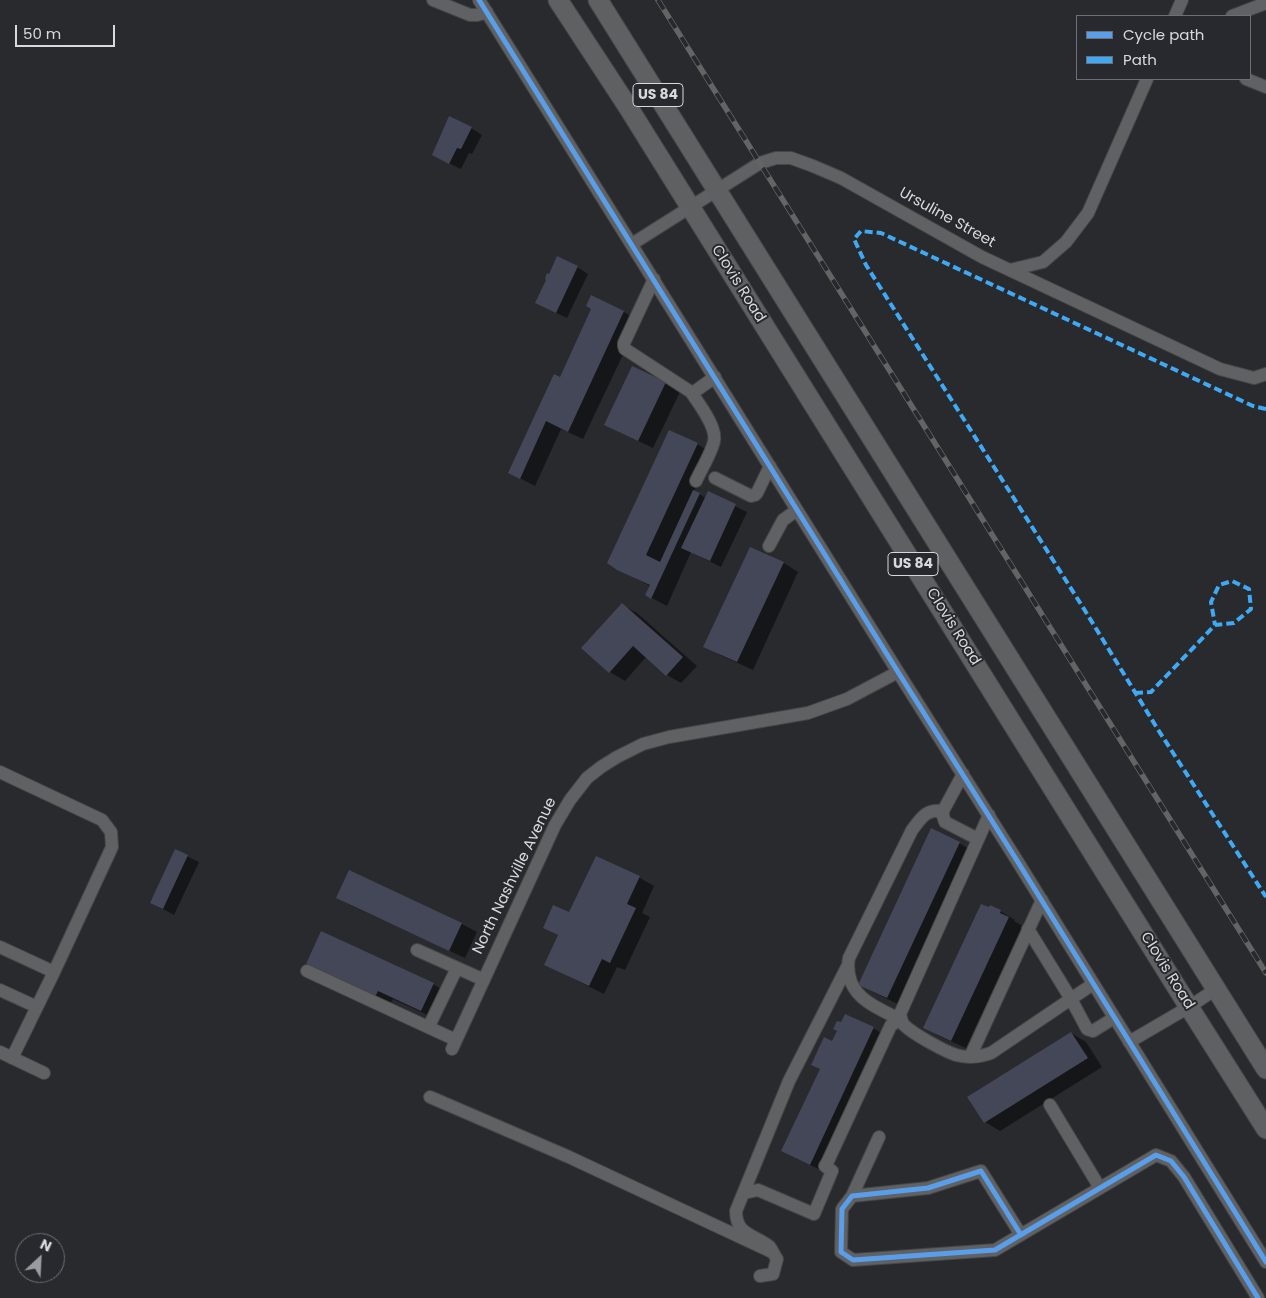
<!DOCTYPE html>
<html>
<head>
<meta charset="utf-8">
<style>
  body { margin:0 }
  #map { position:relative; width:1266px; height:1298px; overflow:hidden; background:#292a2d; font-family:Poppins,sans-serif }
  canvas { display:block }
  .legend { position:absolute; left:1076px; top:15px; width:175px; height:65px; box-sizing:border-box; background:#28292e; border:1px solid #6e6f74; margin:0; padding:6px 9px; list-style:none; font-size:15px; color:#d8d9dd }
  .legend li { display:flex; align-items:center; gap:10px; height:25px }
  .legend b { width:25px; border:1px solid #6e6f74 }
  .north { position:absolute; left:15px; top:1233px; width:50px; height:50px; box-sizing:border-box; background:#28292e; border:1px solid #6e6f74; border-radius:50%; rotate:25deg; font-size:14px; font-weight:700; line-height:20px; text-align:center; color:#d8d9dd }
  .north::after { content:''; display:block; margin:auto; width:18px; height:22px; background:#9b9c9f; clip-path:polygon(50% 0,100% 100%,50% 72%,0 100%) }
  .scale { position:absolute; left:15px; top:25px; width:100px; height:22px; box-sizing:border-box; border:2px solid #d8d9dd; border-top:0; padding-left:6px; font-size:15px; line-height:18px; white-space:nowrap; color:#d8d9dd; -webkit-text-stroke:4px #28292e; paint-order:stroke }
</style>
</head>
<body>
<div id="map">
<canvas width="1266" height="1298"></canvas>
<ul class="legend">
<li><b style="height:6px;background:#5a9eea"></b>Cycle path</li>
<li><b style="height:6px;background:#3fa9f5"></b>Path</li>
</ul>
<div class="north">N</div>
<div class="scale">50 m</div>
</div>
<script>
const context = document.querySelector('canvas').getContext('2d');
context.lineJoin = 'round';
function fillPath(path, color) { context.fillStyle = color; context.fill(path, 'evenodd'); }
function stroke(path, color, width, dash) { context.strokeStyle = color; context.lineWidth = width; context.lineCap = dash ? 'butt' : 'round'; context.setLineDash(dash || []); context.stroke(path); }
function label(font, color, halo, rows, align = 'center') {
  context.font = font + ' Poppins,sans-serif'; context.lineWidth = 4; context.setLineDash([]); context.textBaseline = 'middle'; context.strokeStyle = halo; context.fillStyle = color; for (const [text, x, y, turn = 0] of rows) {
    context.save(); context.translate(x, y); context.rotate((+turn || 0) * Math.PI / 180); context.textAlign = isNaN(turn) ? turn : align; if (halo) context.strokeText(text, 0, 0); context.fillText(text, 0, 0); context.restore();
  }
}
fillPath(new Path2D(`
  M 471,128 L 482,135 L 472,154 L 469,153 L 461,169 L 444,161 Z
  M 577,267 L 588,274 L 567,318 L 536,303 Z
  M 592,297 L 624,312 L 639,321 L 583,439 L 561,429 L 535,486 L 510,473 L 560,378 L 593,309 Z
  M 665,383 L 680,392 L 653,448 L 621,433 L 606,424 Z
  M 697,444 L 712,453 L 694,491 L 706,498 L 708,493 L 747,512 L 721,567 L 691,552 L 667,606 L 646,595 L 650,586 L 618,569 Z
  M 750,549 L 784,563 L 798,572 L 753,670 L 720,655 L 705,646 Z
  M 622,605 L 637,613 L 697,666 L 681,683 L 667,675 L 646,657 L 625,681 L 610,672 L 583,648 Z
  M 959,843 L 974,852 L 902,1006 L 875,993 L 860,985 Z
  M 176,851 L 199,862 L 174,915 L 152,903 Z
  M 596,857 L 640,878 L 654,886 L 642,913 L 650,917 L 625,970 L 617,967 L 604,994 L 561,973 L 546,965 L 559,936 L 544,927 L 570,914 Z
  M 350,871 L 462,924 L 477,932 L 465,958 L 352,906 L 338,898 Z
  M 990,909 L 1000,911 L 1015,920 L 1014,921 L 1023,926 L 966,1048 L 939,1036 L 924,1027 Z
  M 322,972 L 433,984 L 448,993 L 436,1019 L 393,999 L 390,1004 Z
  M 873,1028 L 888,1037 L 825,1172 L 797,1159 L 783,1151 L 839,1031 Z
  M 1071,1033 L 1086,1042 L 1102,1067 L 1000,1131 L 985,1122 Z`), '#0007');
fillPath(new Path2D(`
  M 449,116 L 472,127 L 461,149 L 457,148 L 449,164 L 432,155 Z
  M 557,256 L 578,266 L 556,313 L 535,303 L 546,280 L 545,279 L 547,273 L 549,274 Z
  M 591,295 L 624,311 L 568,432 L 546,421 L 520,479 L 508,473 L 554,374 L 560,377 L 591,309 L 586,306 Z
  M 632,366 L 666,382 L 638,441 L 604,425 Z
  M 669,430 L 698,443 L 646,555 L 660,562 L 693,490 L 700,493 L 651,599 L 645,595 L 650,585 L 617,570 L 607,563 Z
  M 708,491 L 736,504 L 710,561 L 681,548 Z
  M 750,547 L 784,562 L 737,662 L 703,647 Z
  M 622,603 L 683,657 L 666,676 L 633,646 L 609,673 L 581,648 Z
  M 931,828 L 960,842 L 887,998 L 858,985 Z
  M 175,849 L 188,855 L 163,909 L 150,903 Z
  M 596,856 L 640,876 L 627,904 L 636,908 L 610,963 L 602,959 L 589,986 L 544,965 L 558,935 L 543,928 L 553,905 L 569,912 Z
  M 349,870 L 462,923 L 449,951 L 336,898 Z
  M 981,904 L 989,907 L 990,905 L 1001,910 L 1000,913 L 1009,917 L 951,1041 L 923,1028 Z
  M 321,931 L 434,983 L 421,1011 L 378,991 L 375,997 L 306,964 Z
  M 845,1014 L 874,1027 L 810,1165 L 781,1151 L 820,1069 L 811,1065 L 824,1037 L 832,1041 L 837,1031 L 833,1029 L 837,1021 L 841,1022 Z
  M 1071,1032 L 1088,1058 L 984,1123 L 967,1097 Z`), '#444757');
const minor = new Path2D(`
  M 433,0 L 470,15 L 477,15 L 487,12
  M 479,0 L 898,672 L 1016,859 L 1266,1262
  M 1175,16 L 1182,0
  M 1232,16 L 1266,3
  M 1246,79 L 1266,87
  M 632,244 L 760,163 L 776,158 L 791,158 L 813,166 L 841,178 L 982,257 L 1220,369 L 1254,378 L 1266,374
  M 1010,270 L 1043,262 L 1066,242 L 1088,213 L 1147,79
  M 654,279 L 624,343 L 624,346 L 625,349 L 691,392 L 694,392 L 715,377
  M 691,392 C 699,404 717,427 714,441 C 712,452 701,470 696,481
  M 715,478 L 751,496 L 755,495 L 757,493 L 770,466
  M 769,546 L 783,520 L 797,510
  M 0,772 L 102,820 L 111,832 L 112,847 L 54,972
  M 963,774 L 943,811 L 943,816 L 945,822 L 978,839
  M 989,815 L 900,1014 C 901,1018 901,1021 904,1025 C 913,1034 944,1051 956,1055 C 967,1058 980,1057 991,1053 L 1093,984
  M 1028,929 L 1071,999 L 1087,1029 L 1093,1031 L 1114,1018
  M 0,947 L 54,972 L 12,1058
  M 417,950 L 484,980
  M 307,971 L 432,1029
  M 0,990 L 37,1007
  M 901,1020 C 882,1010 859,1002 851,982 C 848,973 847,967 849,958 L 912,830 C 922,817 926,809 943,811
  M 456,1040 L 432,1029 L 430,1024 L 457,968
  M 1129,1042 L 1189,1007 L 1216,989
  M 452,1049 L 555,825 L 570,800 L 587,778 L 601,767 L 617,757 L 643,744 L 669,737 L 808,713 L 847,699 L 898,672
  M 0,1052 L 44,1073
  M 970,1057 L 1042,900
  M 430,1097 L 569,1157 L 772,1252
  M 1050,1105 L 1100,1188
  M 744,1193 L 758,1190 L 814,1214 L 832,1171 L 825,1166 L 828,1161 L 891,1025 L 901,1020
  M 852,1196 L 879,1137
  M 1021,1235 L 981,1171 L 928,1188 L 852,1196 L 842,1209 L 841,1252 L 853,1260 L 995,1250 L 1156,1155 L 1171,1161 L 1184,1177 L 1258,1298
  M 760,1276 L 773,1274 L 777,1259 C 774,1255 772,1249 769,1246 C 753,1234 736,1235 736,1211 L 789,1081 L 847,967`);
const highway = new Path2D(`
  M 558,0 L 628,107 L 1189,1007 L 1266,1129
  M 598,0 L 1266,1069`);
stroke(minor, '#464648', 14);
stroke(highway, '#464648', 21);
stroke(minor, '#606163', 12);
stroke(highway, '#5f6062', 19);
const rail = new Path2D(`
  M 658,0 L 1266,973`);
stroke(rail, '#646465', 5.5);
stroke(rail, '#28292e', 4, [11]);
stroke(new Path2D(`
  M 1266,409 L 1253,406 L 881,233 L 861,231 L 854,239 L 866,265 L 1084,609 L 1157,728 L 1266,897
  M 1135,693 L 1151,692 L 1215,625 L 1234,623 L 1251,609 L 1249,589 L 1232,581 L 1219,585 L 1211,602 L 1215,625`), '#3fa9f5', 4, [8, 4]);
stroke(new Path2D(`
  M 479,0 L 898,672 L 1016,859 L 1266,1262
  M 1021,1235 L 981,1171 L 928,1188 L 852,1196 L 842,1209 L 841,1252 L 853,1260 L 995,1250 L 1156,1155 L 1171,1161 L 1184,1177 L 1258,1298`), '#5a9eea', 5);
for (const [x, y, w] of [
  [658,95,50],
  [913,564,50]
]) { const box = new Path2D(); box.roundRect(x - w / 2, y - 11.5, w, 23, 4); context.fillStyle = '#28292e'; context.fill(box); stroke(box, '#d8d9dd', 1); }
label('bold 14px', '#d8d9dd', null, [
  ["US 84",658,95],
  ["US 84",913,564]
]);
label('15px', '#d8d9dd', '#28292e', [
  ["Ursuline Street",947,218,29],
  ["Clovis Road",738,284,58],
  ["Clovis Road",953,627,58],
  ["North Nashville Avenue",515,876,-64],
  ["Clovis Road",1167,971,58]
]);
</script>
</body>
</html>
